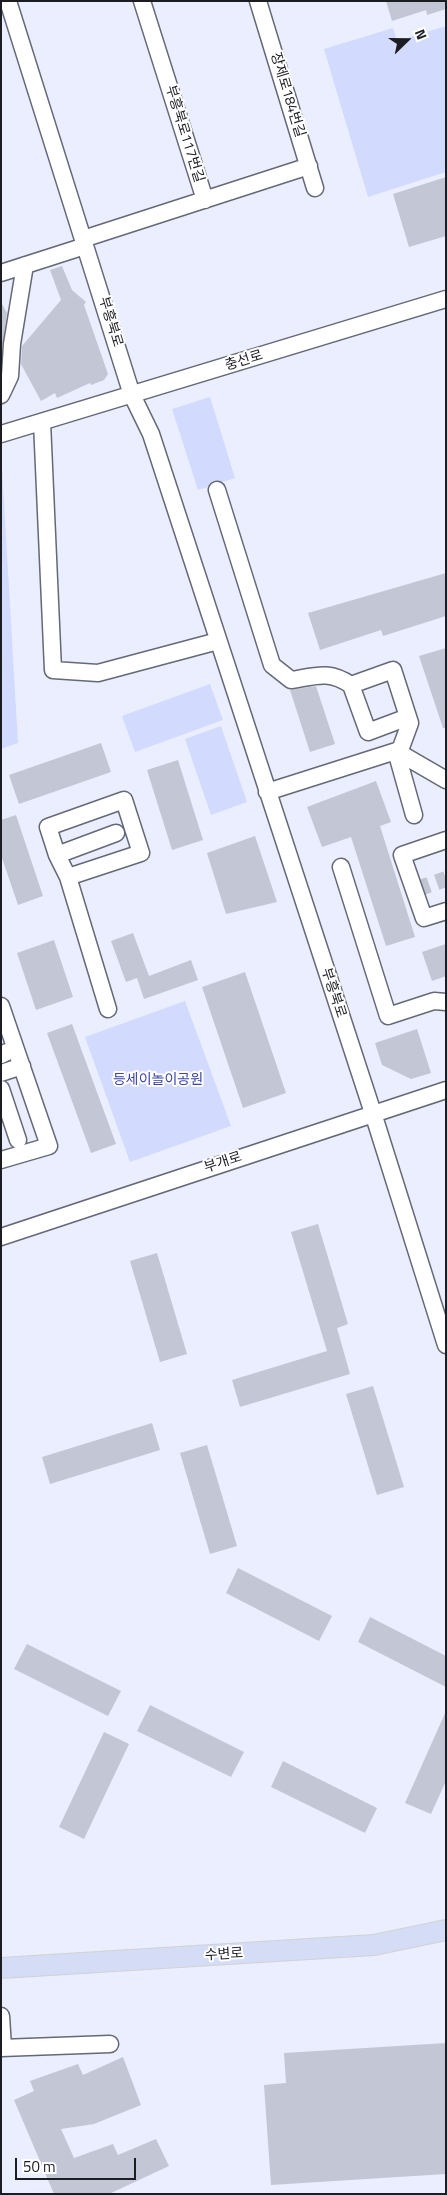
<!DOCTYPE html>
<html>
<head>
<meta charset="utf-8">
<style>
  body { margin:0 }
  #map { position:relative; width:447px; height:2195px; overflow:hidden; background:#eaeefe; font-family:"Titillium Web",sans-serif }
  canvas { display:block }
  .frame { position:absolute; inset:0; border:2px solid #1c1d23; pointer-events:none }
  .north { position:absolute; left:382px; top:15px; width:50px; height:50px; -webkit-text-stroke:4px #fff; paint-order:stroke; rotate:68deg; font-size:14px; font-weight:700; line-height:20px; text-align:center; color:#1c1d23 }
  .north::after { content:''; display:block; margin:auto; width:18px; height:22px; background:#1c1d23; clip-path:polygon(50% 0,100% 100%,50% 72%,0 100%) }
  .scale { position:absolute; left:15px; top:2158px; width:121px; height:22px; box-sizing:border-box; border:2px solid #1c1d23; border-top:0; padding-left:6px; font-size:15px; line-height:18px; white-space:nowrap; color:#1c1d23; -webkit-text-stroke:4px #fff; paint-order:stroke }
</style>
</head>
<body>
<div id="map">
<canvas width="447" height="2195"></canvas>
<div class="frame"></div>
<div class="north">N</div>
<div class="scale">50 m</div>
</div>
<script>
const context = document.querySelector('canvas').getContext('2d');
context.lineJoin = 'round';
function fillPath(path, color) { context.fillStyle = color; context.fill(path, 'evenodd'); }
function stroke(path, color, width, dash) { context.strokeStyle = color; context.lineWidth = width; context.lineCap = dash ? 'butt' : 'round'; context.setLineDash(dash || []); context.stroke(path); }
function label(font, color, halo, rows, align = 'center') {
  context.font = font + ' "Titillium Web","Noto Sans KR",sans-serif'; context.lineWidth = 4; context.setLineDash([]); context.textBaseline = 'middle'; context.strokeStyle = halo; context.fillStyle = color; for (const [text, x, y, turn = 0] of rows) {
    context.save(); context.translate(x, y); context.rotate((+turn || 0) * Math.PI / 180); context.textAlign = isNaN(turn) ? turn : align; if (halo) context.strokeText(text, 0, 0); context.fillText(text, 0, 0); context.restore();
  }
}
fillPath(new Path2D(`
  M 446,26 L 446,172 L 368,197 L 324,49 L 393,28 L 397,41 Z
  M 210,397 L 235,478 L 198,490 L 172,409 Z
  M 1,451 L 18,743 L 1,749 Z
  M 210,684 L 223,720 L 135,752 L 122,716 Z
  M 221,726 L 247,802 L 211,815 L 185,739 Z
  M 185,1001 L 231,1126 L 130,1162 L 85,1037 Z`), '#d2dbfe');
fillPath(new Path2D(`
  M 386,1 L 446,1 L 446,9 L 427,15 L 426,10 L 392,21 Z
  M 446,177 L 446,236 L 409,247 L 393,194 Z
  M 62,266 L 72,290 L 86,302 L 84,305 L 108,374 L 104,380 L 91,385 L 90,383 L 57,398 L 55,393 L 41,401 L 21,364 L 22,346 L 61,300 L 50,270 Z
  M 1,302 L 7,313 L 1,356 Z
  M 446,573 L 446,616 L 383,636 L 381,630 L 320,650 L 308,613 Z
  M 446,648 L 446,728 L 443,728 L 419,656 Z
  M 316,686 L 335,744 L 310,752 L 290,690 Z
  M 101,743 L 111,772 L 19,804 L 9,775 Z
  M 178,760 L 203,840 L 172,850 L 147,770 Z
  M 376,781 L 391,822 L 380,826 L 415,937 L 386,946 L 351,837 L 322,847 L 307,807 Z
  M 16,815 L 43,896 L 18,905 L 1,855 L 1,820 Z
  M 255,836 L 277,902 L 226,914 L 207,853 Z
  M 133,933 L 149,976 L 191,960 L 198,980 L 144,999 L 137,978 L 126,982 L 111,941 Z
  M 54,940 L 73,997 L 36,1010 L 17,953 Z
  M 446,944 L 446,976 L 432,981 L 422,952 Z
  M 245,972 L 286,1093 L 243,1108 L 202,987 Z
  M 72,1024 L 116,1144 L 91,1153 L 47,1033 Z
  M 417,1029 L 431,1073 L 411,1079 L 382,1065 L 375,1043 Z
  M 318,1224 L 348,1324 L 337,1328 L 350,1374 L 240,1407 L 232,1380 L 327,1351 L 291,1232 Z
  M 157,1253 L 187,1354 L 160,1362 L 130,1261 Z
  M 373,1386 L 404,1487 L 377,1495 L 346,1394 Z
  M 152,1423 L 160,1450 L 50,1484 L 42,1457 Z
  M 207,1445 L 237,1546 L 210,1554 L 180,1453 Z
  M 238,1568 L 332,1616 L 319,1641 L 226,1593 Z
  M 370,1617 L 446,1656 L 446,1687 L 358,1642 Z
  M 27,1644 L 121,1691 L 108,1716 L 14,1669 Z
  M 150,1705 L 244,1752 L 231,1777 L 137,1731 Z
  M 446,1711 L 446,1781 L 431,1814 L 405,1803 Z
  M 104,1732 L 129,1744 L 84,1839 L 59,1827 Z
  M 283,1761 L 377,1808 L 365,1833 L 271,1787 Z
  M 446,2043 L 446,2174 L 271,2185 L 264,2085 L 286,2083 L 284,2053 Z
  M 123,2057 L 141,2105 L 94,2124 L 61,2129 L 74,2158 L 113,2144 L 118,2155 L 156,2139 L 169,2166 L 109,2194 L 54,2194 L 14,2100 L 34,2091 L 30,2081 L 78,2064 L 83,2075 Z`), '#c2c6d5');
stroke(new Path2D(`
  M 414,890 L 446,879`), '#c1c4d2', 16, [16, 8]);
const minor = new Path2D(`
  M 8,1 L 132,395 L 151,434 L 373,1113 L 446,1345
  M 142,1 L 205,200
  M 258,1 L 315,188
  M 83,239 L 309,166
  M 1,273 L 85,246
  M 1,395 L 10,376 L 12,344 L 25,265
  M 42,422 L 53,670 L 98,673 L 218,641
  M 1,434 L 446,299
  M 217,490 L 272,665 L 291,680 C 316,676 329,670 351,685
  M 396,751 L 414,815
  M 399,753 L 410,723 L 393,670 L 351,685 L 368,732 L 408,717
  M 267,792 L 396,751 L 446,780
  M 124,800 L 141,853 L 68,877 L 57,855 L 48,827 Z
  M 446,840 L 402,855 L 424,918 L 446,911
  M 57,855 L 116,833
  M 341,867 L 388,1016 L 434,1001 L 446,1002
  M 68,877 L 108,1009
  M 1,1006 L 49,1146 L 1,1160
  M 1,1055 L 7,1052
  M 1,1073 L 22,1066
  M 1,1089 L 18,1140
  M 1,1237 L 446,1090
  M 1,2016 L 3,2048
  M 1,2048 L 110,2044`);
const major = new Path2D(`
  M 1,1968 L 374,1945 L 446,1930`);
stroke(minor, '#656876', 19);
stroke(major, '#d2d2d3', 22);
stroke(minor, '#fff', 16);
stroke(major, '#d5dcf6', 20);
label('14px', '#1c1d23', '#fff', [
  ["장제로184번길",287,95,73],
  ["부흥북로117번길",184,134,73],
  ["부흥북로",110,322,73],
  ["충선로",244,361,-17],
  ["부흥북로",333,993,72],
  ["부개로",223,1163,-18],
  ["수변로",224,1955,-3]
]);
label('14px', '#3c44a7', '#fff', [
  ["등세이놀이공원",158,1081]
]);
</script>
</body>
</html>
